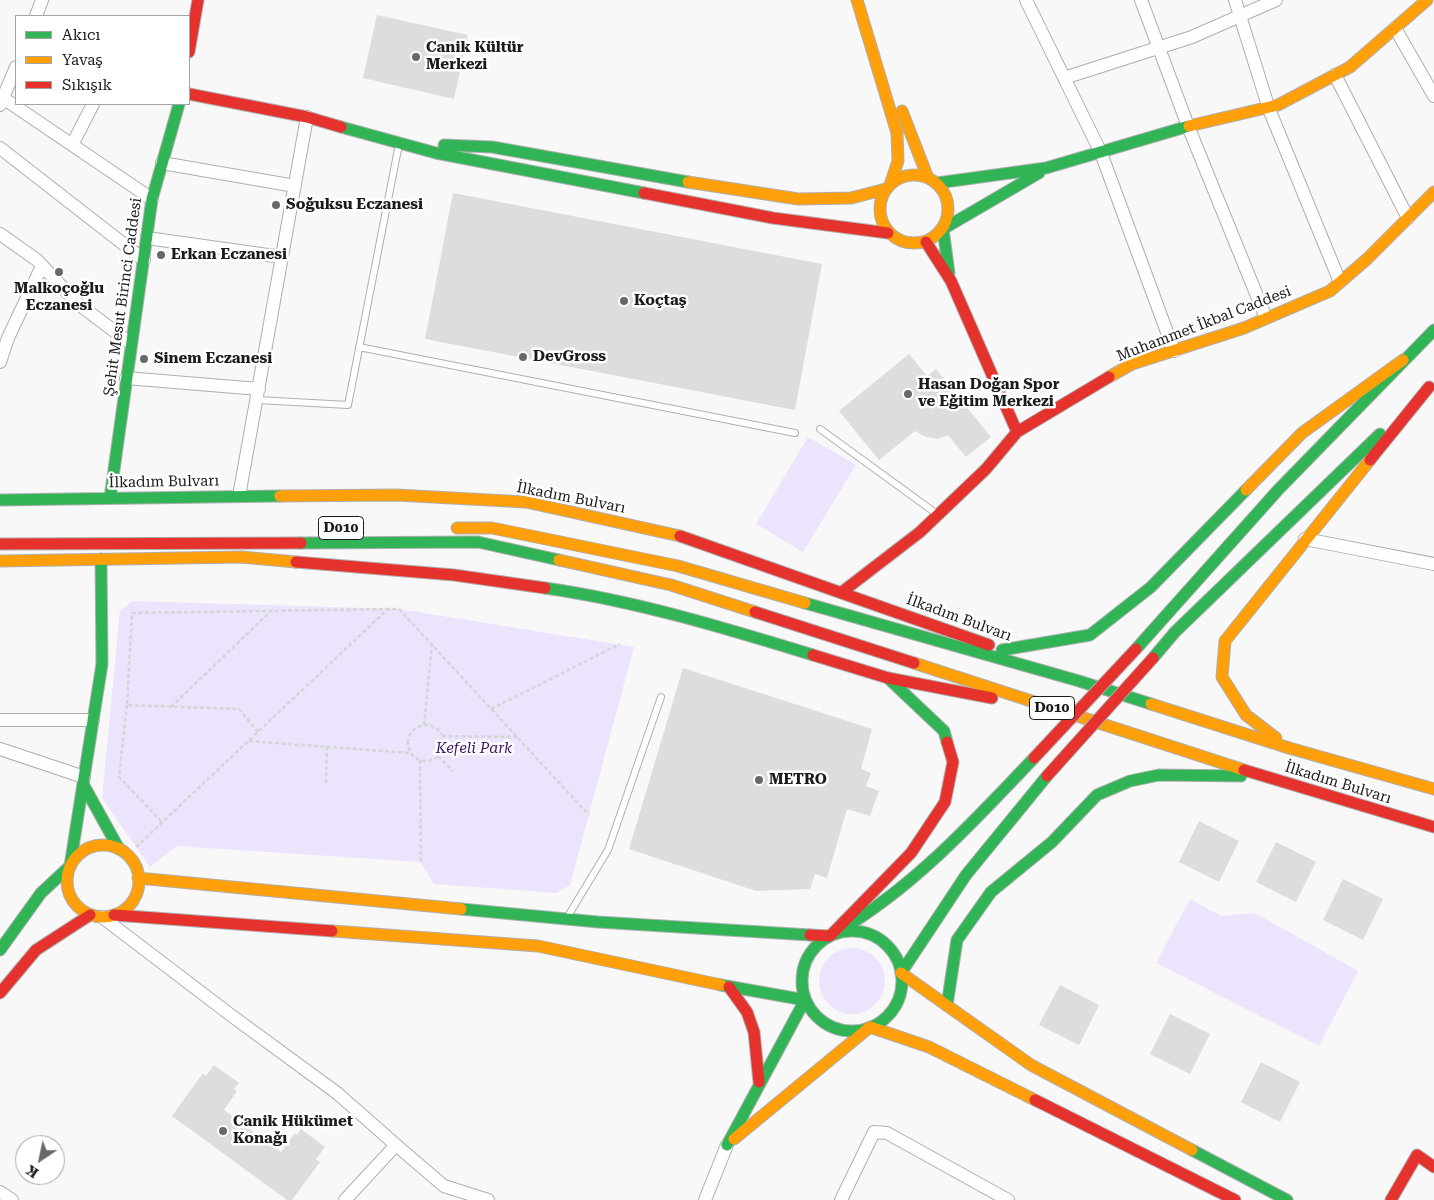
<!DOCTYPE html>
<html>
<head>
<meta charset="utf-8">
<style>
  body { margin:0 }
  #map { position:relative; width:1434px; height:1200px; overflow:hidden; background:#f8f8f9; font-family:"Roboto Serif",serif }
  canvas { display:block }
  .legend { position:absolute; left:15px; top:15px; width:175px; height:90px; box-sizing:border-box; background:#fff; border:1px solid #a4a4a4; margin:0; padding:6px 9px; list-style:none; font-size:15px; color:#1c1b1c }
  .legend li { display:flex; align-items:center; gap:10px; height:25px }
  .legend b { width:25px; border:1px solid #a4a4a4 }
  .north { position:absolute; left:15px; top:1135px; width:50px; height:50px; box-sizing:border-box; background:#fff; border:1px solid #a4a4a4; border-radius:50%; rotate:214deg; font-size:14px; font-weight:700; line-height:20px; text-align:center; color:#1c1b1c }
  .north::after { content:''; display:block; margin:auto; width:18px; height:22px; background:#696869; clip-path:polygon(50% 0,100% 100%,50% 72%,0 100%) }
</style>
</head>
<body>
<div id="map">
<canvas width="1434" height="1200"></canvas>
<ul class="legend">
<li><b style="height:6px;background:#30b455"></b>Akıcı</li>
<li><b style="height:6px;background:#ff9f0a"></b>Yavaş</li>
<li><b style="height:6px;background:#e5322d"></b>Sıkışık</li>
</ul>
<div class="north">K</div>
</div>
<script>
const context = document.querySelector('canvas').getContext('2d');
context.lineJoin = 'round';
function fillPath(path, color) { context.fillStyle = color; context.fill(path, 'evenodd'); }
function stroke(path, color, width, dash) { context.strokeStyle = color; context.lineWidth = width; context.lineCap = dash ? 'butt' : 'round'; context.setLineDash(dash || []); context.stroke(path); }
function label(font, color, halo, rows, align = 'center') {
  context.font = font + ' "Roboto Serif",serif'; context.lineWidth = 5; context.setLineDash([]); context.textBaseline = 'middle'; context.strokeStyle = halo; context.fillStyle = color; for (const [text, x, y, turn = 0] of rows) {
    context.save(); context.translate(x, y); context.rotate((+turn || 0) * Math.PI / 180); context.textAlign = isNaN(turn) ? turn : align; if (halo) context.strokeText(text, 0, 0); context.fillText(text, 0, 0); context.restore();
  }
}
fillPath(new Path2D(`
  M 808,437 L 856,465 L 803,552 L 756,524 Z
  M 133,601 L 399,609 L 634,647 L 570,885 L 557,893 L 434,884 L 420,862 L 177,846 L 150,867 L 102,798 L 120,610 Z
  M 1190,899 L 1221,916 L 1255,913 L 1358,971 L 1319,1046 L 1156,963 Z
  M819 981a33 33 0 1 1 66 0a33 33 0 1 1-66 0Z`), '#ece3fc');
fillPath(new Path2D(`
  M 377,15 L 468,35 L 454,99 L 363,78 Z
  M 453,193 L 822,264 L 795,410 L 425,339 Z
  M 909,354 L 927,376 L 936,369 L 991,437 L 966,457 L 948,435 L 938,439 L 926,437 L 915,431 L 879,460 L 839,411 Z
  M 683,668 L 872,729 L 861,769 L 871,773 L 866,786 L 879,791 L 870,816 L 847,809 L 827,878 L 815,874 L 810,889 L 756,891 L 629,849 Z
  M 1199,821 L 1239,841 L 1219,882 L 1179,862 Z
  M 1276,842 L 1316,862 L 1296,902 L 1256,882 Z
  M 1343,879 L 1383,899 L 1363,940 L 1323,920 Z
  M 1060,985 L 1099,1005 L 1079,1045 L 1039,1025 Z
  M 1170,1014 L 1210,1034 L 1190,1074 L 1150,1054 Z
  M 1261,1062 L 1300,1082 L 1280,1122 L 1241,1102 Z
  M 214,1065 L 239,1083 L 234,1089 L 237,1091 L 224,1110 L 281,1152 L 295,1133 L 297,1135 L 301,1129 L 325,1147 L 316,1159 L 320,1162 L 292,1200 L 287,1200 L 172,1116 L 203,1073 L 206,1076 Z`), '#ddddde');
const lane = new Path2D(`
  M 359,347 L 795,433
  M 257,400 L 348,405 L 399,144
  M 820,429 L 937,514
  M 568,916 L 608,850 L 661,697`);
const street = new Path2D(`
  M 1026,0 L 1101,153 L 1174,351
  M 1141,0 L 1188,126 L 1266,318
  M 1235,0 L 1269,109 L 1340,282
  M 36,16 L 42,0
  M 1395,28 L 1434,96
  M 1335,75 L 1408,218
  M 1064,78 L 1192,37 L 1276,0
  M 3,98 L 152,199
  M 0,105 L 16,67
  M 72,145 L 93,104
  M 0,148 L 144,260
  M 162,163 L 295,186
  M 0,234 L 37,260 L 77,303 L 130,343
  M 147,238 L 282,257
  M 0,362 L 8,338 L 42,266
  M 126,378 L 259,389
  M 239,496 L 307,117
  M 1305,539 L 1434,564
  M 0,720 L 93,720
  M 0,749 L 84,777
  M 102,917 L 232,1016 L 337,1093 L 396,1145 L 345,1200
  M 396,1145 L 444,1186 L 488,1200
  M 0,1192 L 12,1200
  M 705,1200 L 727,1145
  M 841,1200 L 874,1132 L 887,1133 L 1008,1200`);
const fast = new Path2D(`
  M 341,127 L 436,153 L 644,193
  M 444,145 L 492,147 L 688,182
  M 937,183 L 1046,168 L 1189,126
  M 949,273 L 943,229 L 1039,173
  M 110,498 L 152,199 L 179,104
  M 0,500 L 280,496
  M 301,543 L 478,542 L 559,560
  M 545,588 C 636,601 725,628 813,655
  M 805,603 L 1079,681 L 1151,704
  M 1136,649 L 1278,490 L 1434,330
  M 1002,650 L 1090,635 L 1151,587 L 1246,490
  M 1153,658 L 1175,632 L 1380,434
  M 888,678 L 944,731 L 947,742
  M 83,784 L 119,849
  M 461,909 L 598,922 L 810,935
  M 839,931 C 915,886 973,822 1034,758
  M802 981a50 50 0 1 1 100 0a50 50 0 1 1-100 0Z
  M 0,950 L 41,893 L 70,866 L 102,664 L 101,559
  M 901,973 L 966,875 L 1047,776
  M 721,985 L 805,1000 L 727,1145
  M 947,1005 L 957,940 L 991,892 L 1052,842 L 1097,795 L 1130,781 L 1159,775 L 1241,776
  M 1192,1150 L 1287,1200`);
const slow = new Path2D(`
  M 857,0 L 897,133 L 898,161 L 890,185
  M 902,111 L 928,178
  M 1189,126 L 1278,105 L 1350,67 L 1427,0
  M880 209a34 34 0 1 1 68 0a34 34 0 1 1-68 0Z
  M 688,182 L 798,199 L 851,198 L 886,189
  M 1109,377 L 1132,364 L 1244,328 L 1330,291 L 1367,259 L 1434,192
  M 1246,490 L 1302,433 L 1403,360
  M 280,496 L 396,495 L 526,502 L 680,536
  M 457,528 L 492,528 L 678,566 L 805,603
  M 559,560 L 671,585 L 755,612
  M 0,561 L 241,557 L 296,562
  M 914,663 L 1244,770
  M 1151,704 L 1289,748 L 1434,789
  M 1276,738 L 1246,715 L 1222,677 L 1225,641 L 1370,460
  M67 881a36 36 0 1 1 72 0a36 36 0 1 1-72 0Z
  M 138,878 L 461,909
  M 332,931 L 538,946 L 721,985
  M 901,973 L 1031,1065 L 1192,1150
  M 734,1139 L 870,1027 L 929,1047 L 1035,1100`);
const jam = new Path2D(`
  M 189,52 L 198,0
  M 189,94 L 307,117 L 341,127
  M 644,193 L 773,218 L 888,233
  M 926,242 L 951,281 L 1017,432
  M 1370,460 L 1429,387
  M 680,536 L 989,645
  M 0,544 L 301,543
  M 296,562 L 454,575 L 545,588
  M 842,592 L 920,532 L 986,469 L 1017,432 L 1109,377
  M 755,612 L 914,663
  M 813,655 L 888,678 L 992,698
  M 1244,770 L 1434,827
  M 114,915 L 332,931
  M 810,935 L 830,936 L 911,853 L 945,802 L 953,762 L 947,742
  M 729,987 L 747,1012 L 754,1032 L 759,1082
  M 0,993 L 36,950 L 90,915
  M 1035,1100 L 1235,1200
  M 1391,1200 L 1417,1155 L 1434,1167`);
stroke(lane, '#afafb0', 8);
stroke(street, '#afafb0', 14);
stroke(fast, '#afafb0', 13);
stroke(slow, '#afafb0', 13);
stroke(jam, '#afafb0', 13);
stroke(new Path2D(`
  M 127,705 L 119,777 L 162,822
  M 171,707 L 271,611
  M 491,709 L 620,644
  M 424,725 L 432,645
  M408 743a18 18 0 1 1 36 0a18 18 0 1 1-36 0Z
  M 258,732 L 239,709 L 127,705 L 132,613 L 388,609
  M 442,736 L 517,737
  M 249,741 L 410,753
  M 438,756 L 453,771
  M 420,760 L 421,863
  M 326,783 L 327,746
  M 136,847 L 388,609 L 399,609 L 589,815`), '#d5d5d5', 2.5, [4, 2.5]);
stroke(lane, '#fefefe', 6);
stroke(street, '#fefefe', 12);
stroke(fast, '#30b455', 11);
stroke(slow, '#ff9f0a', 11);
stroke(jam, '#e5322d', 11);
const jamBridge = new Path2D(`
  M 1034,758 L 1136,649
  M 1047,776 L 1153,658`);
stroke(jamBridge, '#afafb0', 13, []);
stroke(jamBridge, '#e5322d', 11);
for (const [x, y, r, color] of [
  [416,57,5,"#696869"],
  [276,205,5,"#696869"],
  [161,255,5,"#696869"],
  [59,272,5,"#696869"],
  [624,301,5,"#696869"],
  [523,357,5,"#696869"],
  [144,359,5,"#696869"],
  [908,394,5,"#696869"],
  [759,780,5,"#696869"],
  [223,1131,5,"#696869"]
]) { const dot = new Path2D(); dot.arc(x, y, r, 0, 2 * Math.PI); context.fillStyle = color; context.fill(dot); stroke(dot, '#fff', 2); }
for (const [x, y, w] of [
  [341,528,45],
  [1052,708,45]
]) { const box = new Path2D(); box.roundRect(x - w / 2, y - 11.5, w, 23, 4); context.fillStyle = '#fff'; context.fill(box); stroke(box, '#1c1b1c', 1); }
label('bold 14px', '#1c1b1c', null, [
  ["D010",341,528],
  ["D010",1052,708]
]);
label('bold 15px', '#1c1b1c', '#fff', [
  ["Canik Kültür",426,48],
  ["Merkezi",426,65],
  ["Soğuksu Eczanesi",286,205],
  ["Erkan Eczanesi",171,255],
  ["Malkoçoğlu",59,289,"center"],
  ["Eczanesi",59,306,"center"],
  ["Koçtaş",634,301],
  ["DevGross",533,357],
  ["Sinem Eczanesi",154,359],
  ["Hasan Doğan Spor",918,385],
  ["ve Eğitim Merkezi",918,402],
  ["METRO",769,780],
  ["Canik Hükümet",233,1122],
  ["Konağı",233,1139]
], 'left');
label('15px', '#1c1b1c', '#fff', [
  ["Şehit Mesut Birinci Caddesi",123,297,-82],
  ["Muhammet İkbal Caddesi",1204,324,-21],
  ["İlkadım Bulvarı",164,482,-1],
  ["İlkadım Bulvarı",571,498,11],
  ["İlkadım Bulvarı",959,618,20],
  ["İlkadım Bulvarı",1338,783,17]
]);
label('italic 15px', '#3d1465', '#fff', [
  ["Kefeli Park",474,749]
]);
</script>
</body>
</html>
